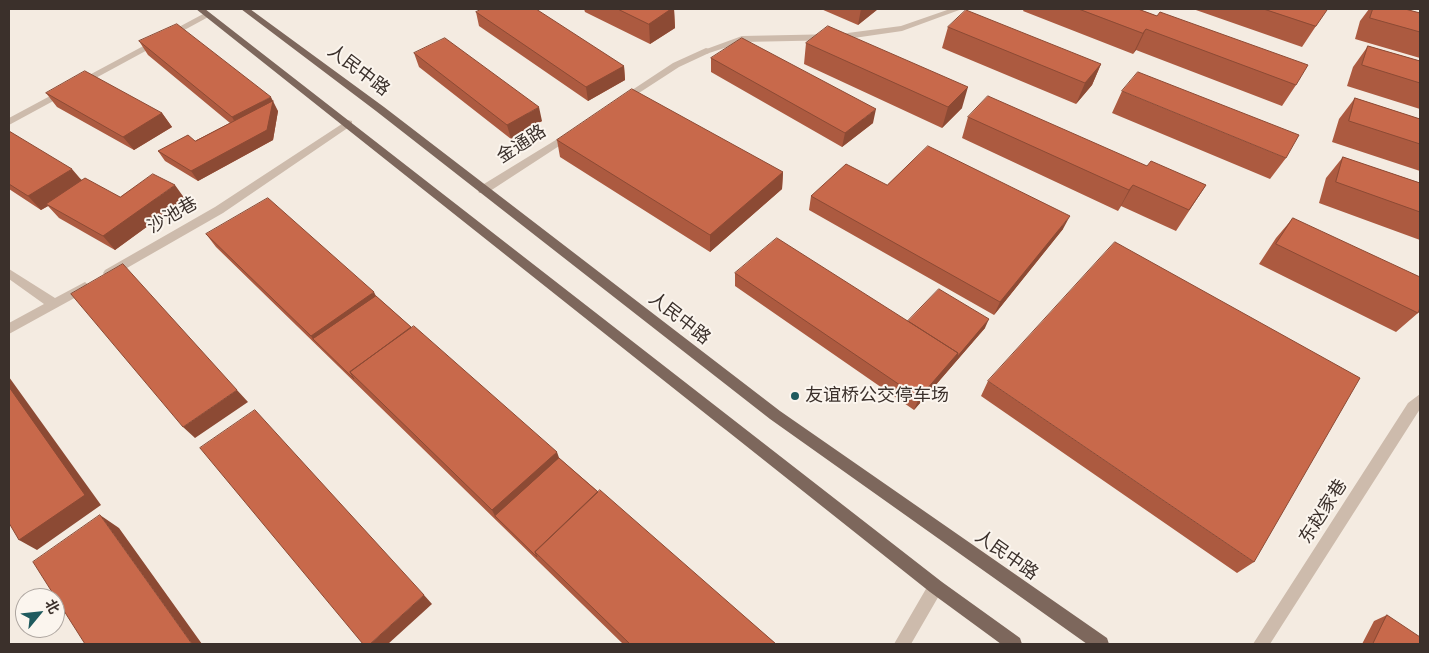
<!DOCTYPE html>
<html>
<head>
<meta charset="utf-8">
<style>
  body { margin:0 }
  #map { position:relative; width:1429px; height:653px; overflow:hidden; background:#f4ebe1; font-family:Roboto,"Noto Sans SC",sans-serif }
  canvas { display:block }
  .frame { position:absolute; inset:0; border:10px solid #3b302b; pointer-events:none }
  .north { position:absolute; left:15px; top:588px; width:50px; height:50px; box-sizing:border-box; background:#fbf5ee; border:1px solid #aea6a0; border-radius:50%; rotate:62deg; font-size:14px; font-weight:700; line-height:20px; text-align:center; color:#3b302b }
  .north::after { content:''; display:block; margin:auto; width:18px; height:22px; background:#1f5a5e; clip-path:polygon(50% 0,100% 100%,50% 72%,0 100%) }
</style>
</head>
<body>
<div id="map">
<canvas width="1429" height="653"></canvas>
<div class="frame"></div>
<div class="north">北</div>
</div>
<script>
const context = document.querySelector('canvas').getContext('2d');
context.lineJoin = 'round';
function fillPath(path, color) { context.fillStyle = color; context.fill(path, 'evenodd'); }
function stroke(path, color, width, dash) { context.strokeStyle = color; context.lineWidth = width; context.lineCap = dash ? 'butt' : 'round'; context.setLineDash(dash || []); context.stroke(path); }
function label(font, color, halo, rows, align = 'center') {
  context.font = font + ' Roboto,"Noto Sans SC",sans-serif'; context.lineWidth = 4; context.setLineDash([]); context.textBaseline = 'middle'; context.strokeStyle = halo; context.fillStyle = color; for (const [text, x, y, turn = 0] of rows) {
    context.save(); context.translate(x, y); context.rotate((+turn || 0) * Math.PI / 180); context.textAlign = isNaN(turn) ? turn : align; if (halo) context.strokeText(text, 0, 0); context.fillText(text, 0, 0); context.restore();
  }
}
fillPath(new Path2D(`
  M 950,9 L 962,9 L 902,31 L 840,40 L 743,42 L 706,54 L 701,51 L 742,36 L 840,34 L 901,26 Z`), '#cdbbac');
fillPath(new Path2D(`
  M 205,13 L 212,15 L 9,125 L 9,118 Z
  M 706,48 L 709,49 L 709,53 L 679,67 L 625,102 L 622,103 L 617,100 L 673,63 Z
  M 348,120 L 352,121 L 352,125 L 223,213 L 113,276 L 105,276 L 103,273 L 105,270 L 215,207 Z
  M 572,130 L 577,133 L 576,135 L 487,193 L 479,193 L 478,190 L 479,187 Z
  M 9,269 L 55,298 L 85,282 L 91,287 L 89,290 L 9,334 L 9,323 L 44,304 L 9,279 Z
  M 1420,394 L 1420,409 L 1270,644 L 1253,644 L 1408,403 Z
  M 936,579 L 942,582 L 944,587 L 911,644 L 894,644 L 930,582 Z`), '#cdbbac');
fillPath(new Path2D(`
  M 196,9 L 205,9 L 942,582 L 1020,638 L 1022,644 L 1001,644 L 930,592 Z
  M 241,9 L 250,9 L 384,107 L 780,411 L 1107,638 L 1109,644 L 1087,644 L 770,419 L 376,111 Z`), '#7d675c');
fillPath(new Path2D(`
  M 584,9 L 674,9 L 675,28 L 650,44 L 585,12 Z
  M 821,9 L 878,9 L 858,25 Z
  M 1024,9 L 1138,9 L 1157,16 L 1296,85 L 1282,106 L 1136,50 L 1133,54 L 1023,11 Z
  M 1193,9 L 1324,9 L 1316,26 L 1302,47 Z
  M 1369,9 L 1405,9 L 1420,13 L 1420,58 L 1355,39 L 1360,21 Z
  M 476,12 L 624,66 L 625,80 L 588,101 L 479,26 Z
  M 948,27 L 1101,64 L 1092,85 L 1076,104 L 942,48 Z
  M 139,41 L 278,111 L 273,140 L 198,181 L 165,161 L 158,151 L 195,141 L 230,123 L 148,55 Z
  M 806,43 L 962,108 L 942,128 L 804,64 Z
  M 1368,46 L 1420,61 L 1420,109 L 1347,86 L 1353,67 Z
  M 414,53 L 542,121 L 511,139 L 419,67 Z
  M 711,58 L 873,123 L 842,147 L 711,72 Z
  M 1122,91 L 1286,158 L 1270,179 L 1112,113 Z
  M 46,93 L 162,113 L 172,127 L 134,150 L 57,107 Z
  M 1355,98 L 1420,119 L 1420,171 L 1332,142 L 1339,119 Z
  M 968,117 L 1147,166 L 1206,185 L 1176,231 L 1121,206 L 1118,211 L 962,138 Z
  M 9,131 L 82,180 L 120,197 L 185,199 L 115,250 L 59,218 L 48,206 L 41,210 L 9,189 Z
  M 557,140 L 783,172 L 782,189 L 710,252 L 560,157 Z
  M 1343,157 L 1420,183 L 1420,240 L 1319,203 L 1326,178 Z
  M 811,196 L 1063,229 L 994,315 L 809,210 Z
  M 1293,218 L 1418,313 L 1396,332 L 1259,264 L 1276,238 Z
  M 206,234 L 376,296 L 559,458 L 776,644 L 623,644 L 216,247 Z
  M 735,273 L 908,321 L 985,328 L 914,410 L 735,286 Z
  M 988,381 L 1254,562 L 1237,573 L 981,396 Z
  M 1387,615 L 1420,644 L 1362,644 L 1374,621 Z`), '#ac5a40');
fillPath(new Path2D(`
  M 671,9 L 674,9 L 675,28 L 650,44 L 649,24 Z
  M 861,9 L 878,9 L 858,25 Z
  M 1146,29 L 1136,50 L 1133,54 L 1143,33 Z
  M 1101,64 L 1092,85 L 1076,104 L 1085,83 Z
  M 624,66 L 625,80 L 588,101 L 586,87 Z
  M 968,87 L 962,108 L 942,128 L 948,107 Z
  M 271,97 L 278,111 L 273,140 L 198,181 L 191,171 L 240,131 L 232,117 Z
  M 539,107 L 542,121 L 511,139 L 507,125 Z
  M 876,109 L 873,123 L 842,147 L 845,133 Z
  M 162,113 L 172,127 L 134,150 L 123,137 Z
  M 72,169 L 84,183 L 46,204 L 48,206 L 41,210 L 28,196 Z
  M 783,172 L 782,189 L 710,252 L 710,235 Z
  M 175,185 L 185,199 L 115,250 L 103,236 Z
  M 1133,185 L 1121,206 L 1118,211 L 1129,190 Z
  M 1070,216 L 1063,229 L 994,315 L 1000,302 Z
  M 374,292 L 381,306 L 313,339 L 311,336 Z
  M 989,319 L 985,328 L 914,410 L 919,398 L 958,353 Z
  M 9,377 L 101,505 L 37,550 L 19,540 L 9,387 Z
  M 237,390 L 248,402 L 195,438 L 183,427 Z
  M 557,452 L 562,466 L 495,516 L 492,510 Z
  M 100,515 L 119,528 L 202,644 L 192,644 Z
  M 424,595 L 432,604 L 388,644 L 370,644 Z`), '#8c4a34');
const building = new Path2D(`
  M 482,9 L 536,9 L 624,66 L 586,87 L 476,12 Z
  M 618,9 L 671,9 L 649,24 Z
  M 1079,9 L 1138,9 L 1157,16 L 1160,12 L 1308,65 L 1296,85 L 1146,29 L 1143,33 Z
  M 1264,9 L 1324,9 L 1327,10 L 1316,26 Z
  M 1373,9 L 1405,9 L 1420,13 L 1420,32 L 1370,18 Z
  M 966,10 L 1101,64 L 1085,83 L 948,27 Z
  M 177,24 L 271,97 L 232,117 L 139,41 Z
  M 828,26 L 968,87 L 948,107 L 806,43 Z
  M 445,38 L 539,107 L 507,125 L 414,53 Z
  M 742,38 L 876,109 L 845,133 L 711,58 Z
  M 1368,46 L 1420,61 L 1420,83 L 1362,65 Z
  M 85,71 L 162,113 L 123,137 L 46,93 Z
  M 1138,72 L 1299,135 L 1286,158 L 1122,91 Z
  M 632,89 L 783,172 L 710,235 L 557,140 Z
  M 988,96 L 1147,166 L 1151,161 L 1206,185 L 1189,210 L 1133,185 L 1129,190 L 968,117 Z
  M 1355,98 L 1420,119 L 1420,144 L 1349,121 Z
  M 273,101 L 267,130 L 191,171 L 158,151 L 188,135 L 195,141 Z
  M 9,131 L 72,169 L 28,196 L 9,184 Z
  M 928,146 L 1070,216 L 1000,302 L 811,196 L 846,164 L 887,185 Z
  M 1343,157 L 1420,183 L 1420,212 L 1336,182 Z
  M 153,174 L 175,185 L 103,236 L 46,204 L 85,178 L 120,197 Z
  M 268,198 L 374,292 L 311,336 L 206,234 Z
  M 1293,218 L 1420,277 L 1420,308 L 1418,313 L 1276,244 Z
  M 777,238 L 958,353 L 919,398 L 735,273 Z
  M 1115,242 L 1360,378 L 1254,562 L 988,381 Z
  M 123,264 L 237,390 L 183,427 L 71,294 Z
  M 939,289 L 989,319 L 957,357 L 958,353 L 908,321 Z
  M 376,296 L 411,327 L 350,372 L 354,379 L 313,339 Z
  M 414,326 L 557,452 L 492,510 L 350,372 Z
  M 9,387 L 85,495 L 19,540 L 9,523 Z
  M 255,410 L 424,595 L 370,644 L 363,644 L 200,448 Z
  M 559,458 L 598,492 L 535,552 L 537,557 L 495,516 Z
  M 600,490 L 776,644 L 630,644 L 535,552 Z
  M 100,515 L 192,644 L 85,644 L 33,562 Z
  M 1387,615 L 1420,637 L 1420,644 L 1373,644 Z`);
fillPath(building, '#c8694b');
stroke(building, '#8c4a34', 1);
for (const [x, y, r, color] of [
  [795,396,5,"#1f5a5e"]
]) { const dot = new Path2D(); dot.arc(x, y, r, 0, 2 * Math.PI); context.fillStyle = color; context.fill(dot); stroke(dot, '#fbf5ee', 2); }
label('18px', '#3b302b', '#fbf5ee', [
  ["人民中路",358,71,37],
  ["金通路",522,145,-33],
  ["沙池巷",173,216,-30],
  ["人民中路",679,319,38],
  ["东赵家巷",1324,512,-57],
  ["人民中路",1006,556,35]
]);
label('18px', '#3b302b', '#fbf5ee', [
  ["友谊桥公交停车场",805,396]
], 'left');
</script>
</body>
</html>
